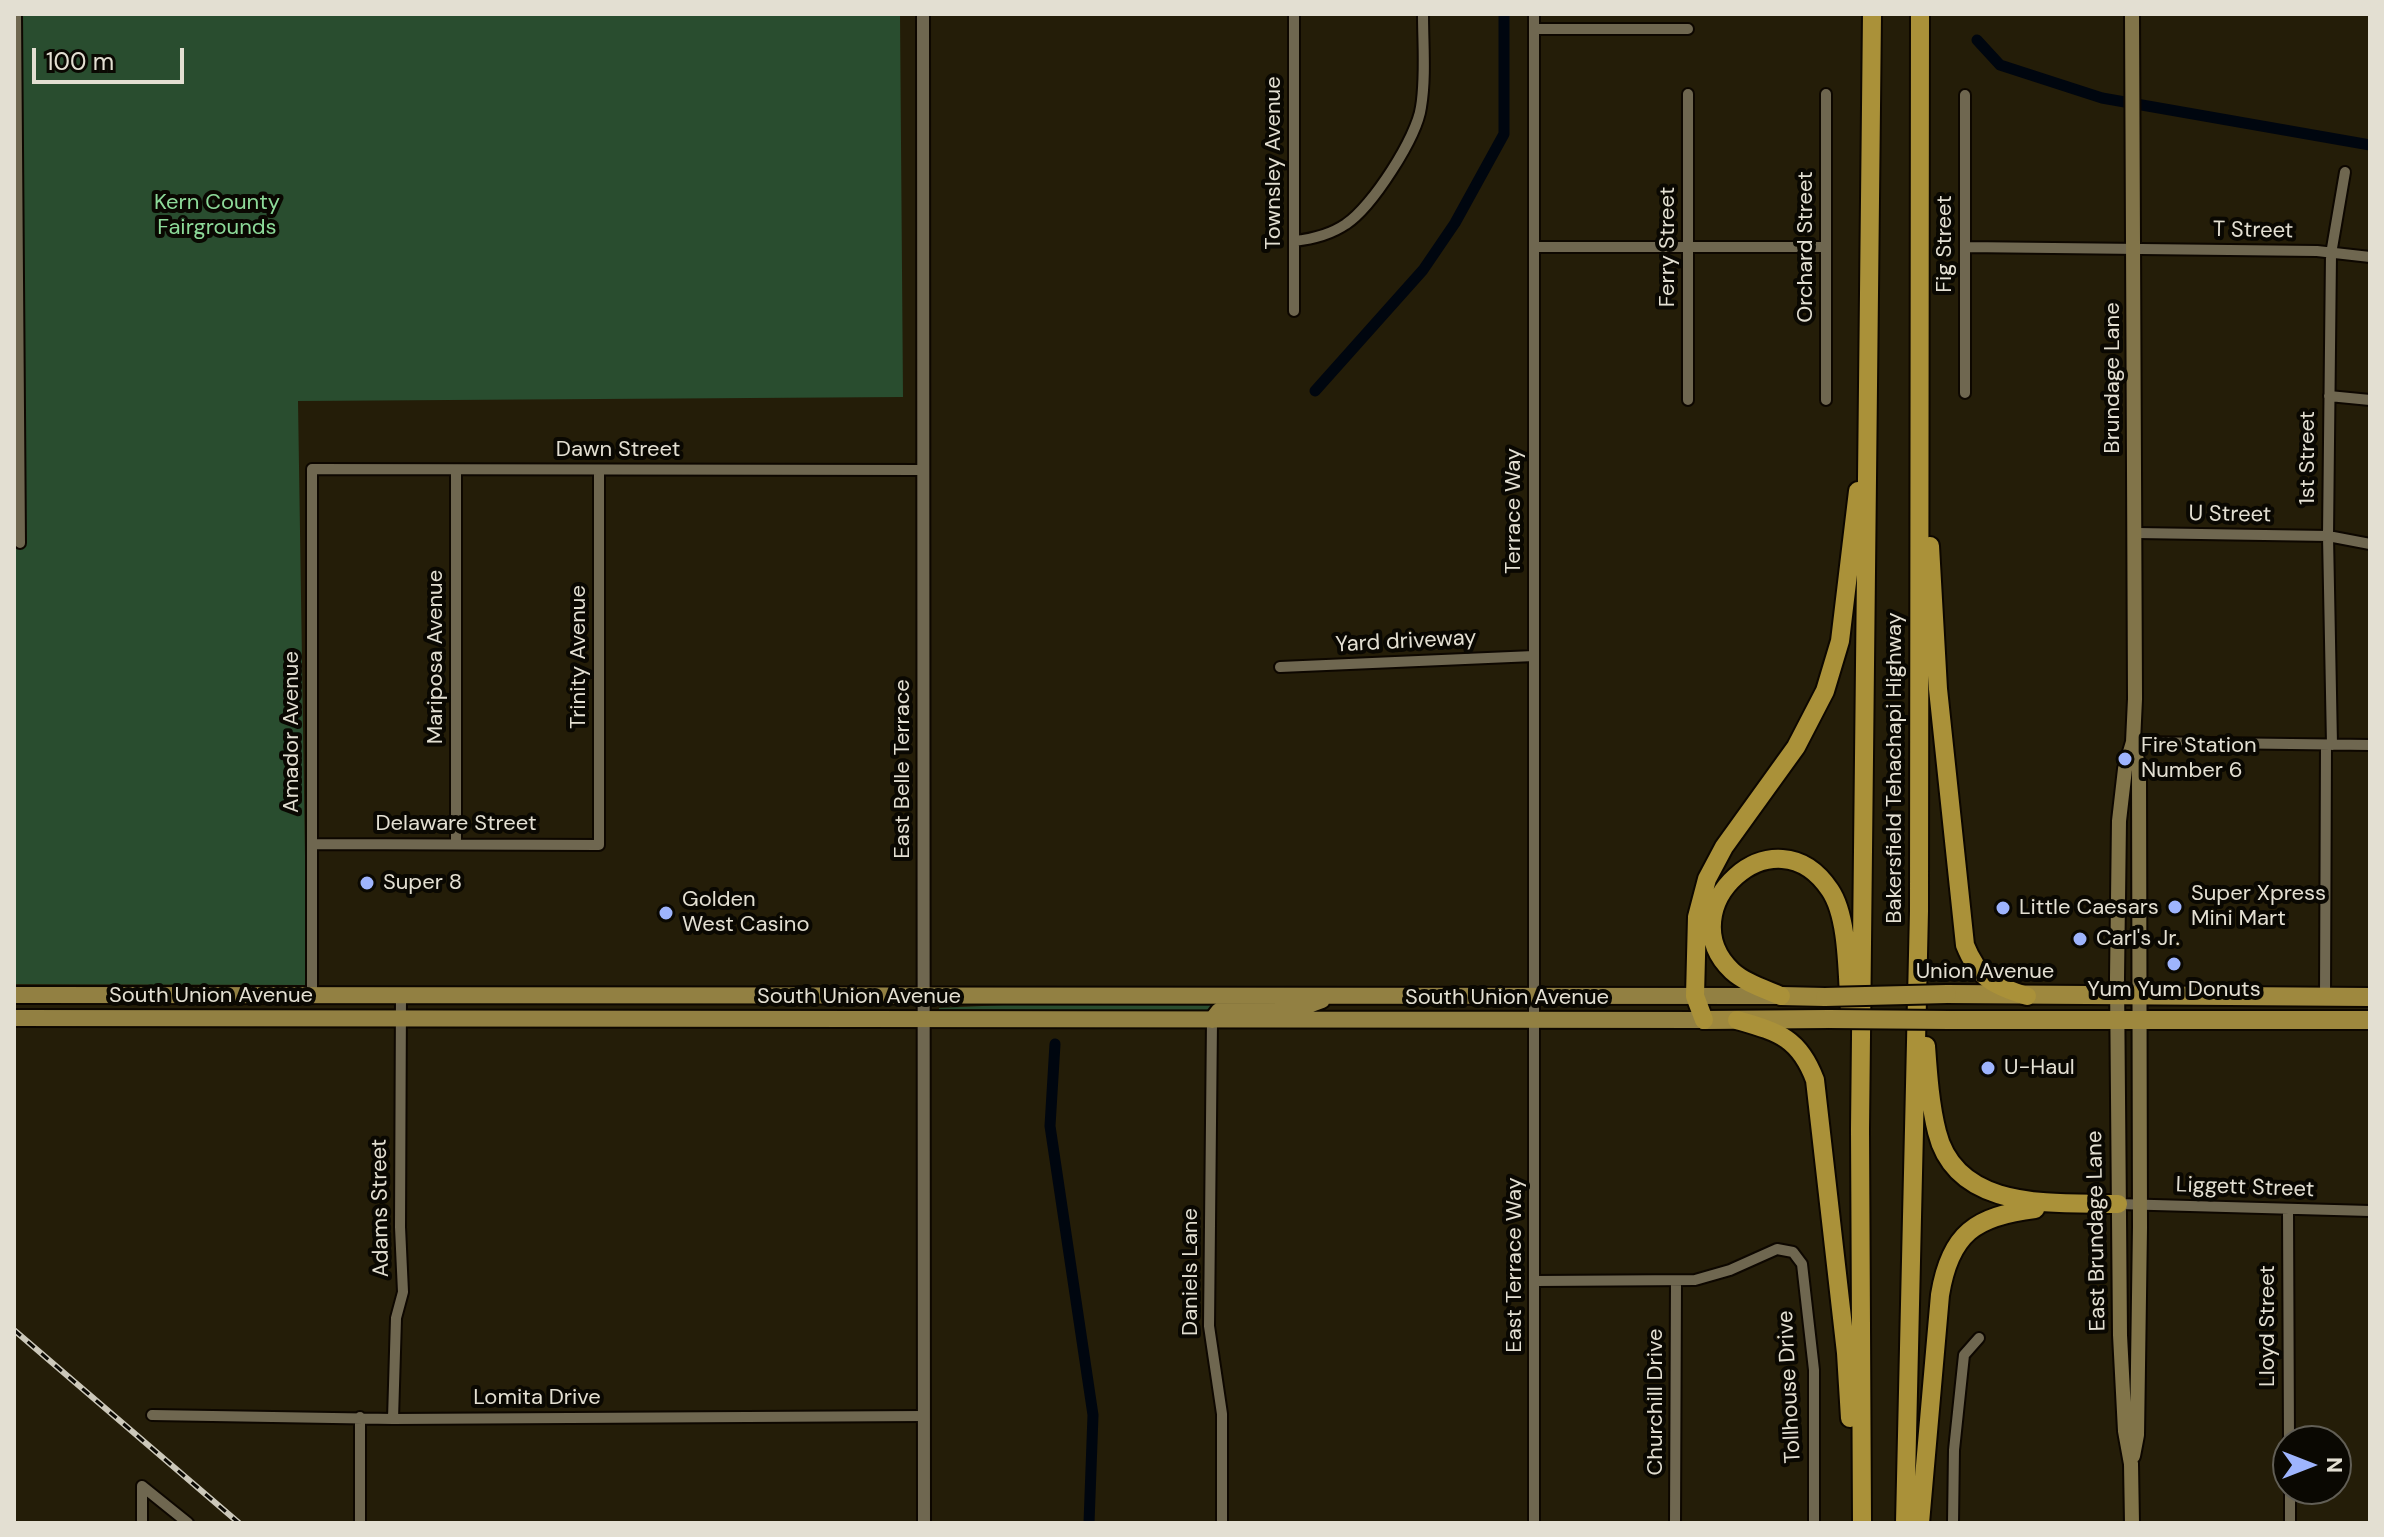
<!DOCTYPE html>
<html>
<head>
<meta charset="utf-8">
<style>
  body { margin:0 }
  #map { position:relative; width:2384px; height:1537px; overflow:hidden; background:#241d08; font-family:"DM Sans",sans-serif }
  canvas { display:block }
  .frame { position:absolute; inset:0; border:16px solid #e3dfd2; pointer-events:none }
  .north { position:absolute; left:2272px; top:1425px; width:80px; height:80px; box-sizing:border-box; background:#0a0802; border:2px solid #615e55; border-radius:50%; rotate:90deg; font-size:22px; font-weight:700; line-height:32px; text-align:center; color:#e3dfd2 }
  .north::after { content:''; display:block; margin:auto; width:28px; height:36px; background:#9eb4fd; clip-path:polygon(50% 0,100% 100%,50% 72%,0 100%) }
  .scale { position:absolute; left:32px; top:48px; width:152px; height:36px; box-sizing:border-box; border:4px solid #e3dfd2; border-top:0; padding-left:10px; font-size:24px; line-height:28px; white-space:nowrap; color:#e3dfd2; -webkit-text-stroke:6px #0a0802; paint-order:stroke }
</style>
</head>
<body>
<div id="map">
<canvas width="2384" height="1537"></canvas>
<div class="frame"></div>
<div class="north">N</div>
<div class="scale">100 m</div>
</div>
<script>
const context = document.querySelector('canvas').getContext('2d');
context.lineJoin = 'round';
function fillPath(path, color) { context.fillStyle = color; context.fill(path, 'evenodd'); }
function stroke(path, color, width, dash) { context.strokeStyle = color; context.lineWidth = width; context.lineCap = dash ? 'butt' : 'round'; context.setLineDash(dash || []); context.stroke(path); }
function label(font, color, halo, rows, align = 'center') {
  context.font = font + ' "DM Sans",sans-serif'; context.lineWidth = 8; context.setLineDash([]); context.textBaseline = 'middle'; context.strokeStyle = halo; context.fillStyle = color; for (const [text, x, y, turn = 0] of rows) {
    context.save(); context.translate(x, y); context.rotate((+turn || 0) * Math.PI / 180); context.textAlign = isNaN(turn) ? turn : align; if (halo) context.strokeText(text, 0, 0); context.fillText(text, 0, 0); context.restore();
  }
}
fillPath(new Path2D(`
  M 14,14 L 900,14 L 903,397 L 298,401 L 307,985 L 14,984 Z
  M 1046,1003 L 1236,1004 L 1212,1007 L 1206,1012 L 939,1010 L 939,1008 Z`), '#294d2f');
stroke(new Path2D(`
  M 1977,40 L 2000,65 L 2102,98 L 2370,145
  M 1315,391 L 1423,270 L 1455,223 L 1504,134 L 1504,14
  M 1055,1044 L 1050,1126 L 1093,1415 L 1089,1523`), '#00060f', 11);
const minor = new Path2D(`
  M 16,14 L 20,543
  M 1294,14 L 1294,311
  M 1534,14 L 1534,1523
  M 1534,29 L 1688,29
  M 1688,94 L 1688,400
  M 1826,94 L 1826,400
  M 1965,95 L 1965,393
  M 1294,241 C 1313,239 1330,235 1346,224 C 1372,207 1417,137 1421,107 C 1426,77 1423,44 1423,14
  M 1534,247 L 1826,247
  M 1965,247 L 2317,251 L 2370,257
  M 2329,396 L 2370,400
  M 456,470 L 456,844
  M 2137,533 L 2328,536 L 2370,544
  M 1280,667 L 1534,656
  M 2133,742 L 2370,745
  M 2332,745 L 2328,536 L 2331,254 L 2345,172
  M 313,844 L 599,845 L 599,470
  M 312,995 L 312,469 L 923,470
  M 2325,997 L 2326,745
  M 1212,1020 L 1209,1326 L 1222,1414 L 1222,1523
  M 2118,1204 L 2370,1211
  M 2288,1210 L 2289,1441
  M 1535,1281 L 1695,1280 L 1730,1270 L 1777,1249 L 1793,1252 L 1802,1264 L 1814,1370 L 1814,1523
  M 152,1415 L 393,1419 L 924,1416
  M 360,1417 L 360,1523
  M 393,1419 L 396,1318 L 403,1292 L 400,1227 L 401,995
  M 142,1486 L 188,1523
  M 2290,1489 L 2290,1523
  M 142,1523 L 142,1486
  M 1675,1523 L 1676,1281
  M 1953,1523 L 1954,1450 L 1964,1355 L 1979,1338`);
const tertiary = new Path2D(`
  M 923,14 L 924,1523`);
const secondary = new Path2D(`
  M 2133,1456 L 2137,1435 L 2140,1227 L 2139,770 L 2133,742
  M 2132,1523 L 2131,1464 L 2125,1431 L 2120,1335 L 2117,978 L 2119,821 L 2125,769 L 2133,742 L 2135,699 L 2132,14`);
const primary = new Path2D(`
  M 14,995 L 1779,996
  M 14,1018 L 1704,1020
  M 1212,1020 L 1219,1011 L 1225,1009 L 1303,1007 L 1322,1000`);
const trunk = new Path2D(`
  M 1947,994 L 2370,997
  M 1781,996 L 1825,997
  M 1704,1020 L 1829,1019
  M 1949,1020 L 2370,1020`);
const motorway = new Path2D(`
  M 1930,546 L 1938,689 L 1965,945 C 1978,978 1994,986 2027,996
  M 1781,996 C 1765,989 1745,983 1732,971 C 1667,909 1775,807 1830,890 C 1849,918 1847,977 1850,1011
  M 1704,1020 L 1695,996 L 1697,917 L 1707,879 L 1724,847 L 1796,747 L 1825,691 L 1840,641 L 1858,491
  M 1737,1020 C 1778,1032 1799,1037 1815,1080 L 1846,1353 L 1850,1418
  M 1926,1046 C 1928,1074 1930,1104 1937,1132 C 1957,1213 2056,1202 2118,1204
  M 1862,1523 L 1860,1129 L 1872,14
  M 1905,1523 L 1919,911 L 1920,14
  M 1920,1523 L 1940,1295 C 1950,1233 1976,1216 2035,1209`);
stroke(minor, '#0d0700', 14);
stroke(tertiary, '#0d0700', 16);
stroke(secondary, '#0d0700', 18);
stroke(primary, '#0d0700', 20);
stroke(trunk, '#0d0700', 22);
stroke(motorway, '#0d0700', 22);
stroke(minor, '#6f6750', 10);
stroke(tertiary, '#6f6750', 12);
stroke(secondary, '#817449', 14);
stroke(primary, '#928042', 16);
stroke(trunk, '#9e883e', 18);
stroke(motorway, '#aa9139', 18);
const rail = new Path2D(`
  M 14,1330 L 239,1523`);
stroke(rail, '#ccc8ba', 6);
stroke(rail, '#0a0802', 3, [9]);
const trunkBridge = new Path2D(`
  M 1825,997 L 1947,994
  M 1829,1019 L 1949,1020`);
stroke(trunkBridge, '#0d0700', 22, []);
stroke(trunkBridge, '#9e883e', 18);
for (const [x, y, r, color] of [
  [2125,759,8,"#9eb4fd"],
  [367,883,8,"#9eb4fd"],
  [2175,907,8,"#9eb4fd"],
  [2003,908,8,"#9eb4fd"],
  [666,913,8,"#9eb4fd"],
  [2080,939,8,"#9eb4fd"],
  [2174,964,8,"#9eb4fd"],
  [1988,1068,8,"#9eb4fd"]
]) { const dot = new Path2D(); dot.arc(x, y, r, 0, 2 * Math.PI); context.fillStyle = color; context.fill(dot); stroke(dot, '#0a0802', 3); }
label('22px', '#e3dfd2', '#0a0802', [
  ["Townsley Avenue",1274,163,-90],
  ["T Street",2253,231,1],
  ["Fig Street",1945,244,-90],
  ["Ferry Street",1668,247,-90],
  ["Orchard Street",1806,247,-90],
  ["Brundage Lane",2113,378,-90],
  ["Dawn Street",618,450],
  ["1st Street",2308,458,-90],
  ["Terrace Way",1514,511,-90],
  ["U Street",2230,515,1],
  ["Yard driveway",1406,642,-3],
  ["Mariposa Avenue",436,657,-90],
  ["Trinity Avenue",579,657,-90],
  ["Amador Avenue",292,732,-90],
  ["Bakersfield Tehachapi Highway",1895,768,-90],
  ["East Belle Terrace",903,769,-90],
  ["Delaware Street",456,824],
  ["Union Avenue",1985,972],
  ["South Union Avenue",211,996],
  ["South Union Avenue",859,997],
  ["South Union Avenue",1507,998],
  ["Liggett Street",2245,1188,2],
  ["Adams Street",381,1208,-91],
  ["East Brundage Lane",2097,1231,-91],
  ["East Terrace Way",1515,1265,-90],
  ["Daniels Lane",1191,1272,-90],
  ["Lloyd Street",2268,1326,-90],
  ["Tollhouse Drive",1790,1387,-93],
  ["Lomita Drive",537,1398],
  ["Churchill Drive",1656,1402,-90]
]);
label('22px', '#8dda99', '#0a0802', [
  ["Kern County",217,203],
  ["Fairgrounds",217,228]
]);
label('22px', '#e3dfd2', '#0a0802', [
  ["Fire Station",2141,746],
  ["Number 6",2141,771],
  ["Super 8",383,883],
  ["Super Xpress",2191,894],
  ["Mini Mart",2191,919],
  ["Golden",682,900],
  ["West Casino",682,925],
  ["Little Caesars",2019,908],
  ["Carl's Jr.",2096,939],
  ["Yum Yum Donuts",2174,990,"center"],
  ["U-Haul",2004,1068]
], 'left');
</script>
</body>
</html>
